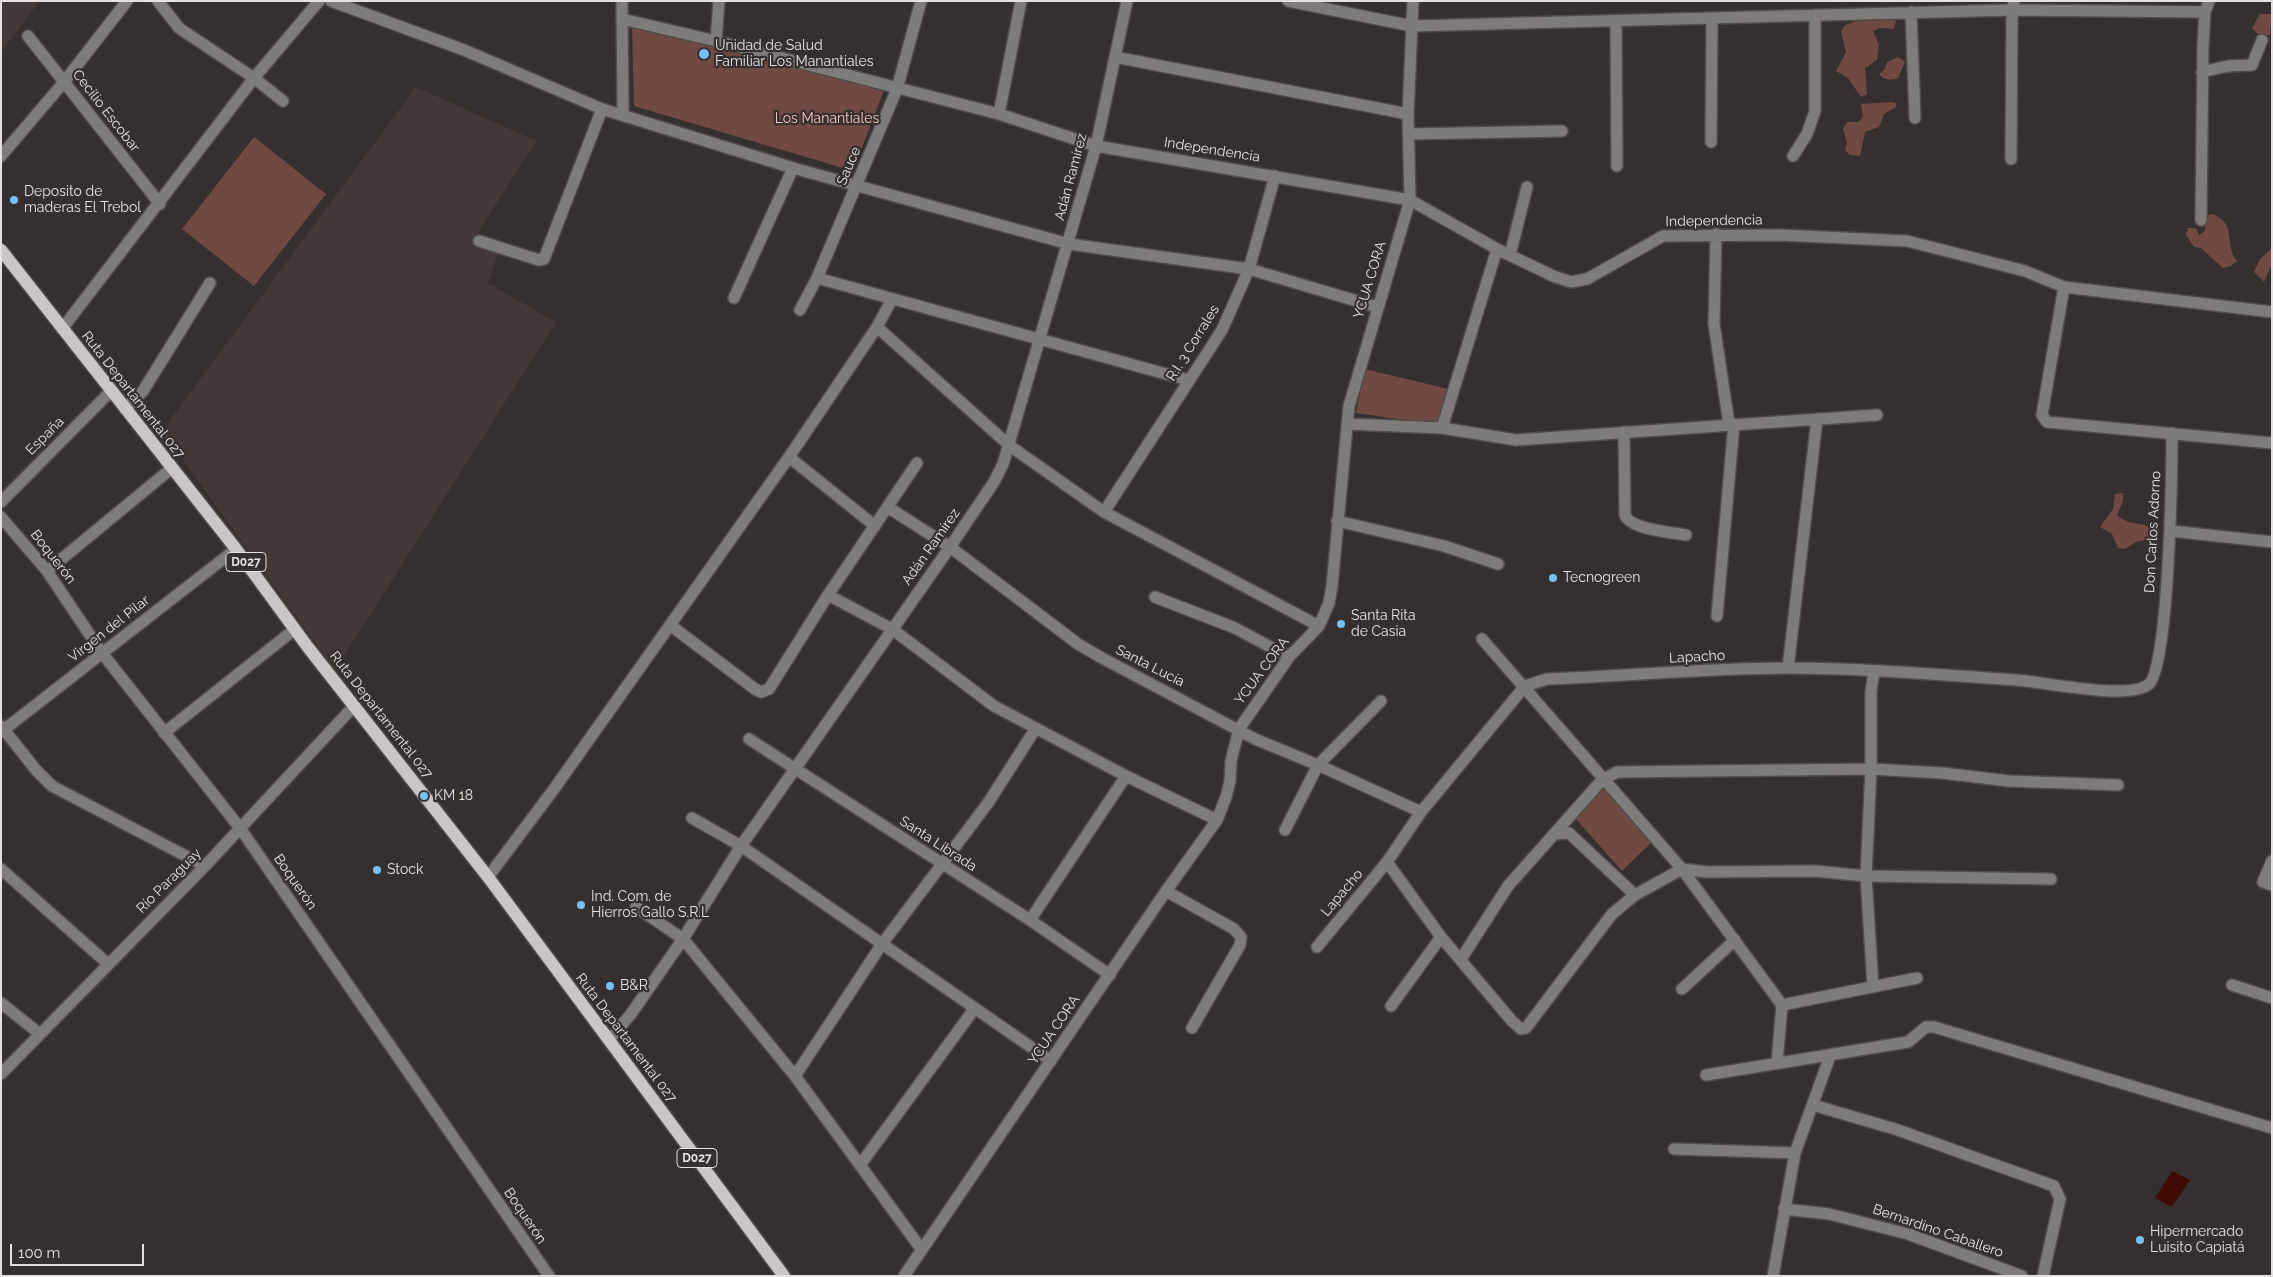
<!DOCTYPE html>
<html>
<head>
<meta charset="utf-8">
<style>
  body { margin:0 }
  #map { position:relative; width:2273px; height:1277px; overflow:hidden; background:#35302f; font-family:Raleway,sans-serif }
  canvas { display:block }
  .frame { position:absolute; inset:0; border:2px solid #e5e1e1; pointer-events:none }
  .scale { position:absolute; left:10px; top:1244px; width:134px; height:22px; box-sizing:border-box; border:2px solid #e5e1e1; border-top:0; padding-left:6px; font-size:15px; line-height:18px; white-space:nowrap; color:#e5e1e1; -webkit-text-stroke:4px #35302f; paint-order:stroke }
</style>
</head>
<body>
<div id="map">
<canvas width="2273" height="1277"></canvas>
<div class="frame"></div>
<div class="scale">100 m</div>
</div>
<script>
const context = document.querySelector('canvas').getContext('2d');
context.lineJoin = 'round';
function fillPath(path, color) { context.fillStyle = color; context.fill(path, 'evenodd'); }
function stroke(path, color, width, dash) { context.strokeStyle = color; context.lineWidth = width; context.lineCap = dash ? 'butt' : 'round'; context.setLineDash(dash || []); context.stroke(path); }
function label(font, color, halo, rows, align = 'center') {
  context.font = font + ' Raleway,sans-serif'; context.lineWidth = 4.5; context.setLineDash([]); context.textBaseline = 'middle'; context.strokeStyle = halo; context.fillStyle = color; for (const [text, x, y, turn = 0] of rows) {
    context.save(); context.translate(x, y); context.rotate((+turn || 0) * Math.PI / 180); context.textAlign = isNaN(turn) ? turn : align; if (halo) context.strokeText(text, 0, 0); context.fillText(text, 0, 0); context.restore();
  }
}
fillPath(new Path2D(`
  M 1,1 L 40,1 L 1,52 Z
  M 416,87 L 536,141 L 472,242 L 499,250 L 488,283 L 556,322 L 335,670 L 162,431 Z`), '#443836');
fillPath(new Path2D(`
  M 2260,14 L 2272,14 L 2270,35 L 2259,35 L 2252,28 Z
  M 1866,18 L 1889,18 L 1896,21 L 1894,29 L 1880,28 L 1873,31 L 1879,45 L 1877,60 L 1865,68 L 1867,94 L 1861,97 L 1848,78 L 1836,71 L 1846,52 L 1841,31 L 1845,25 Z
  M 632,27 L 884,90 L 853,171 L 634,106 Z
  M 1898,57 L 1905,62 L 1898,78 C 1892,81 1883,80 1879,74 L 1885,69 L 1887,62 Z
  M 1892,102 L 1896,103 L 1896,107 L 1884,114 L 1879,127 L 1865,132 L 1860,156 L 1850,155 L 1845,150 L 1847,143 L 1843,129 L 1847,122 L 1858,122 L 1863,117 L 1861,104 Z
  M 254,137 L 326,194 L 254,286 L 182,229 Z
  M 2212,214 C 2238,223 2223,244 2237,261 L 2231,266 L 2223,268 L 2201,248 L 2194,247 L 2186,235 L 2188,228 L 2196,228 L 2199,235 L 2205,231 L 2205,217 Z
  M 2272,248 L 2272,264 L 2264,282 L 2254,272 L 2260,259 Z
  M 1365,369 L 1448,389 L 1439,425 L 1356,413 Z
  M 2123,493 L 2123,501 L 2117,515 C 2129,527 2146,521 2157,531 C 2151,544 2147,538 2136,542 C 2132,544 2129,547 2125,549 L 2118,548 L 2112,534 L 2100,527 L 2113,509 L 2115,494 Z
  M 1603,788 L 1653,841 L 1622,871 L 1576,819 Z`), '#704a42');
fillPath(new Path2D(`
  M 2172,1171 L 2190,1180 L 2172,1207 L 2155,1198 Z`), '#400b04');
const minor = new Path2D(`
  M 158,1 L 179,28 L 254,78 L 283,101
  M 331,1 L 464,50 L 602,109 L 793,168 L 1069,244 L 1249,269 L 1377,307
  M 622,1 L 623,115
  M 1288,1 L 1412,26 L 2012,10 L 2205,12
  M 1911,12 L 1915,118
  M 622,19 L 716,41 L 999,114 L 1096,146 L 1410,200 L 1497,249 L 1553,276 L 1571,282 L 1587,279 L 1663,236 L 1780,235 L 1907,241 L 2025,271 L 2064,287 L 2272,312
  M 1616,22 L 1617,166
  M 28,36 L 160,204
  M 716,41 L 719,1
  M 1115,57 L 1408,114
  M 2202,72 L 2228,66 L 2252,65 L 2262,40
  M 999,114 L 1021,1
  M 1408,134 L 1562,131
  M 1711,142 L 1712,19
  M 1,156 L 64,82 L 127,1
  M 1793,156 L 1807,134 L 1815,111 L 1815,15
  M 2011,159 L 2012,10 L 2014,1
  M 2201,220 L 2203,45 L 2205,12 L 2209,1
  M 1716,234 L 1714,324 L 1729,424
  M 479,241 L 539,260 L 544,259 L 602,109
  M 1510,255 L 1527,187
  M 817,278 L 1188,380
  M 2064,287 L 2042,415 L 2047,422 L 2272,443
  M 734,298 L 793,168
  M 800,310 L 817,278 L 897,89 L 921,1
  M 877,327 L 1010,446 L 1104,512 L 1319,626
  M 62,329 L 254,78 L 319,1
  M 125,409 L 143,391 L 210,283
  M 1347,424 L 1442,428 L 1516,440 L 1877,415
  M 1442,428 L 1497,249
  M 1624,432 L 1625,515 C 1631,530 1671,532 1686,535
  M 789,457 L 875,526
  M 1,502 L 111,391
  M 889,508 L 950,547 L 1078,644 L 1102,658 L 1255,739 L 1318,765 L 1421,812
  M 1104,512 L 1222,330 L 1249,269 L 1275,176
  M 1,517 L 47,571 L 102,653 L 240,828 L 549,1276
  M 1337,521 L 1444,546 L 1498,564
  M 2171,531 L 2272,542
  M 47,571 L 172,468
  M 828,595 L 892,629 L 994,706 L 1126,776 L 1217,820
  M 1155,597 L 1235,628 L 1289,657
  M 1717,616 L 1734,424
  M 670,625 L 755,689 L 761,692 L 769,689 L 828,595 L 917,463
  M 1482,639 L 1682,869 L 1782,1005 L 1777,1063
  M 1788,668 L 1817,419
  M 1,726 L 36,770 L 52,786 L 205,866
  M 1,732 L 236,549
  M 164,733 L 295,629
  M 749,739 L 1030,920 L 1110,975
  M 692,818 L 741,846 L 1051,1061
  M 1285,830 L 1318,765 L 1381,701
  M 1554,834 L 1569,833 L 1635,895
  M 2272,861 L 2263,882 L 2272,885
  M 1387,862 L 1441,937 L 1512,1021 L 1521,1029 L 1526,1028 L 1612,914 L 1635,895 L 1682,869 L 1707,872 L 1815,871 L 1866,876 L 2051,879
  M 1,869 L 107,963
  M 488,877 L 554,789 L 789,457 L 877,327 L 891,301
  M 1166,891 L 1234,929 L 1241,937 L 1240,945 L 1192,1028
  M 636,907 L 683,939 L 795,1076 L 922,1250
  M 1030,920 L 1126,776
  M 1317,947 L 1387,862 L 1421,812 L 1525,686 L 1547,679 C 1628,676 1708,668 1789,668 C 1865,668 1941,675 2017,680 C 2044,682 2130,701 2149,684 C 2169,666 2172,469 2172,433
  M 1461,959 L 1508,886 L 1602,780 L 1617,772 L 1871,769 L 1942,773 L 2009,781 L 2118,785
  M 2232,985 L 2272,998
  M 1873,986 L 1866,876 L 1871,769 L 1871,692 L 1874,671
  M 1682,989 L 1735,940
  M 1,1003 L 40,1034
  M 1782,1005 L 1917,978
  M 1391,1006 L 1441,937
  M 609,1040 L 631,1014 L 683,939 L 741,846 L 950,547 L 994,482 L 1003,464 L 1096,146 L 1127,1
  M 1,1074 L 205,866 L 354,706
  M 1706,1075 L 1908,1042 L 1926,1027 L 1934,1027 L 2272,1128
  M 795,1076 L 882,944 L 988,803 L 1036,728
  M 1813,1105 L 1898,1130 L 2054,1186 L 2060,1199 L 2043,1276
  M 1674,1149 L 1795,1153
  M 860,1165 L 975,1008
  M 1784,1209 L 1829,1214 L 1908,1234 L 2022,1276
  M 904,1276 L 1166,891 L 1217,820 L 1226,797 L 1230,781 L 1231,761 L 1239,729 L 1289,657 L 1319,626 L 1329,603 L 1332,586 L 1349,406 L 1410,200 L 1408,114 L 1413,1
  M 1773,1276 L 1795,1153 L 1830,1056`);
const major = new Path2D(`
  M 1,250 L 236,549 L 307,646 L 488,877 L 784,1276`);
stroke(minor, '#514c4b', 14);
stroke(major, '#514c4b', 15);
stroke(minor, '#7e7c7b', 11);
stroke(major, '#cbc6c5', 12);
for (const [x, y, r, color] of [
  [704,54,6,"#75c0f6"],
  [14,200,5,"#75c0f6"],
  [1553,578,5,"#75c0f6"],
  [1341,624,5,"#75c0f6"],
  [424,796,5,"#75c0f6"],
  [377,870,5,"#75c0f6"],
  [581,905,5,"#75c0f6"],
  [610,986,5,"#75c0f6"],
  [2140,1240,5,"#75c0f6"]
]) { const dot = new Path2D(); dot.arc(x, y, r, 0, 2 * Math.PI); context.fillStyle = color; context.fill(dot); stroke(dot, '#35302f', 2); }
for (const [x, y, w] of [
  [246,562,40],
  [697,1158,40]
]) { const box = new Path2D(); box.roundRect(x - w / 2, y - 9.5, w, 19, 4); context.fillStyle = '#35302f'; context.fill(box); stroke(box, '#e5e1e1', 1); }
label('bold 12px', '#e5e1e1', null, [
  ["D027",246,562],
  ["D027",697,1158]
]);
label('14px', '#e5e1e1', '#35302f', [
  ["Unidad de Salud",715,46],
  ["Familiar Los Manantiales",715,62],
  ["Deposito de",24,192],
  ["maderas El Trebol",24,208],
  ["Tecnogreen",1563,578],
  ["Santa Rita",1351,616],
  ["de Casia",1351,632],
  ["KM 18",434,796],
  ["Stock",387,870],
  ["Ind. Com. de",591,897],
  ["Hierros Gallo S.R.L",591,913],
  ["B&R",620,986],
  ["Hipermercado",2150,1232],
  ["Luisito Capiatá",2150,1248]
], 'left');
label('14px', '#e5e1e1', '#35302f', [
  ["Cecilio Escobar",106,111,52],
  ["Independencia",1212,150,9],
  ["Sauce",849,166,-67],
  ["Adán Ramírez",1071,177,-75],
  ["Independencia",1714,221,-1],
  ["YCUA CORA",1370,280,-73],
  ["R.I. 3 Corrales",1193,343,-58],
  ["Ruta Departamental 027",133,395,52],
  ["España",45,436,-45],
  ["Don Carlos Adorno",2153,532,-87],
  ["Adán Ramírez",931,547,-55],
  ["Boquerón",53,557,52],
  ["Virgen del Pilar",109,629,-38],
  ["Lapacho",1697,657,-3],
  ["Santa Lucía",1150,666,27],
  ["YCUA CORA",1262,671,-53],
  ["Ruta Departamental 027",381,715,52],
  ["Santa Librada",938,844,33],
  ["Río Paraguay",169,881,-45],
  ["Boquerón",295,882,55],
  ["Lapacho",1342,893,-50],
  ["YCUA CORA",1054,1030,-56],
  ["Ruta Departamental 027",626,1038,53],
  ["Boquerón",525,1216,56],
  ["Bernardino Caballero",1938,1231,19]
]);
label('14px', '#fec5b9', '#35302f', [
  ["Los Manantiales",827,119]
]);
</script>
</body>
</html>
